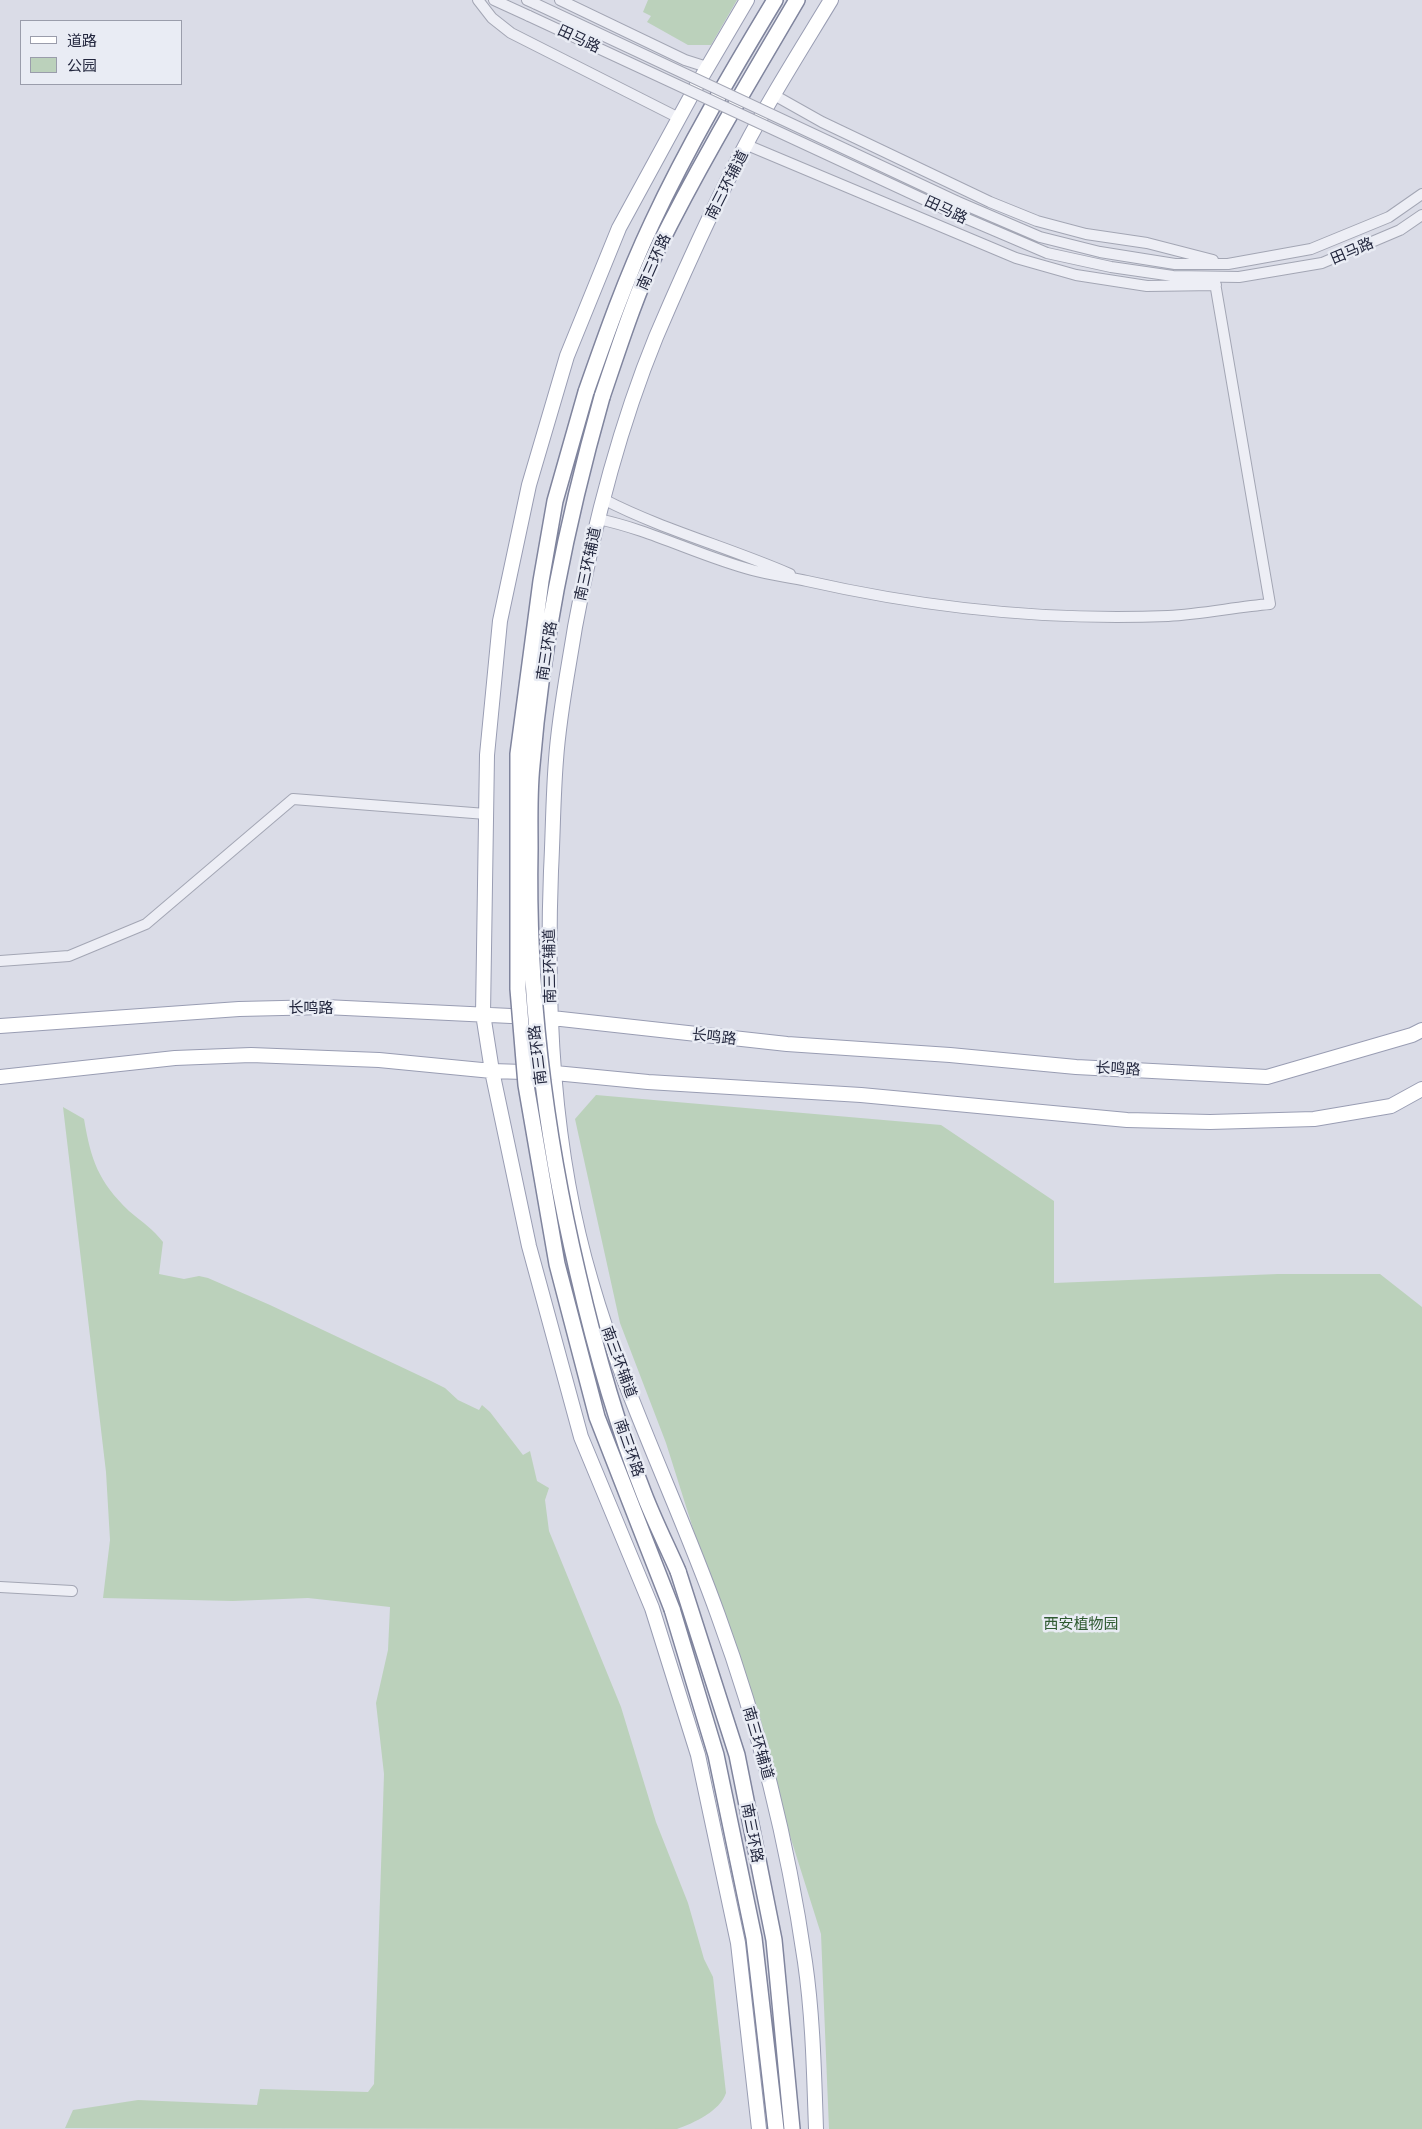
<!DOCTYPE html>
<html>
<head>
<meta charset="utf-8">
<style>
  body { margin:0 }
  #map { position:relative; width:1422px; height:2129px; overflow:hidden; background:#dadce7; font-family:"Asap Condensed","Noto Sans SC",sans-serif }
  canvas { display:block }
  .legend { position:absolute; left:20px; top:20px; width:162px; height:65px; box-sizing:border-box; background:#e9ecf4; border:1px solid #9a9dab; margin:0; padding:6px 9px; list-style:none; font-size:15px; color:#23273e }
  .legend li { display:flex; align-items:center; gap:10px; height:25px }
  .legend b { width:25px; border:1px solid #9a9dab }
</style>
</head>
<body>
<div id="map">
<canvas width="1422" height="2129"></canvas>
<ul class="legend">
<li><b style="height:6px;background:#fff"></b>道路</li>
<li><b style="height:14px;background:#bbd1bb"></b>公园</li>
</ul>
</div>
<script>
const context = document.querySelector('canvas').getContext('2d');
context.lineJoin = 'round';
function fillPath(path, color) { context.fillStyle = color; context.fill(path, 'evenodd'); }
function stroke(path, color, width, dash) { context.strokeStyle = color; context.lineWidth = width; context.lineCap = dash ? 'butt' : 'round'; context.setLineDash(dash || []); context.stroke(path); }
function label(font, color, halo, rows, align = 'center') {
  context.font = font + ' "Asap Condensed","Noto Sans SC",sans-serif'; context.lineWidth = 5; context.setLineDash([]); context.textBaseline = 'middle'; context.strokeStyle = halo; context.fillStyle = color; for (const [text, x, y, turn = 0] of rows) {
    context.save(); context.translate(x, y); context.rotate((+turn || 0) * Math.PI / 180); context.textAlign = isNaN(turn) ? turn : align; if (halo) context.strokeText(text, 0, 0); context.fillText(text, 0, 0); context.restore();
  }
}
fillPath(new Path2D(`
  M 648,0 L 737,0 L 711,45 L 688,45 L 647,22 L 651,16 L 643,12 Z
  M 596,1095 L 941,1125 L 1054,1201 L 1054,1283 L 1278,1274 L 1380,1274 L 1422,1307 L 1422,2129 L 829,2129 L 821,1934 L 666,1443 L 620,1323 L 575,1119 Z
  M 63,1107 L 84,1119 C 91,1160 98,1181 129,1211 C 141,1221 154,1230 163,1242 L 159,1274 L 184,1279 L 199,1276 L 208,1278 L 270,1305 L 431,1381 L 445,1388 L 458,1400 L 479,1410 L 482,1405 L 490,1412 L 523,1455 L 530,1451 L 537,1481 L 549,1488 L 545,1500 L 549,1531 L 621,1707 L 656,1822 L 688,1903 L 704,1959 L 713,1977 L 726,2093 C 720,2111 694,2123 677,2129 L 65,2128 L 73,2110 L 138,2100 L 257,2105 L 260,2089 L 368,2092 L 374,2084 L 384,1774 L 376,1703 L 388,1650 L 390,1607 L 308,1598 L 233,1601 L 103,1598 L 110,1540 L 106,1472 Z`), '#bbd1bb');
const minor = new Path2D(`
  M 478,0 L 492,18 L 511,33 L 679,118
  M 494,0 L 529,16
  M 527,0 L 536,4
  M 560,0 L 685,60 L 707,67
  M 774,95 L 822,122 L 990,202 L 1037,221 L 1086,234 L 1147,243 L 1213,260
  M 747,145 L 1016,258 L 1076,275 L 1147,286 L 1216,285
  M 956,201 L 1040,237 L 1100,252 L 1175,264 L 1228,264 L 1311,249 L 1389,217 L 1422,194
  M 951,212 L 1047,253 L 1111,267 L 1173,276 L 1239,277 L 1322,263 L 1400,230 L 1422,215
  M 603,499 C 663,530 728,547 790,574
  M 598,519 C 651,530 699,556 752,570 C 770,575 789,577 807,581 C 926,608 1046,621 1168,616 C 1202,614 1236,607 1270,604 L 1214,277
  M 0,961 L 69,956 L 146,924 L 293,799 L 486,814
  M 0,1587 L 72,1591`);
const major = new Path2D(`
  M 747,0 L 697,85 L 619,228 L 567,356 L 529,485 L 500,621 L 487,755 L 483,1014 L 492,1071 L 529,1246 L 581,1437 L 652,1608 L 698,1755 L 738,1943 L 759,2129
  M 0,1026 L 239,1009 L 325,1007 L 552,1018 L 787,1044 L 950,1055 L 1076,1067 L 1267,1077 L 1412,1035 L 1422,1030
  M 0,1077 L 175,1058 L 251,1055 L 379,1060 L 492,1071 L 555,1073 L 648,1082 L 861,1095 L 1127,1120 L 1210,1122 L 1314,1119 L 1391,1106 L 1422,1089
  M 816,2129 C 814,2073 813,2017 805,1962 C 788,1844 759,1727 718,1615 C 678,1503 624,1396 591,1281 C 552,1150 546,1007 551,871 C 553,834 553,797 556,760 C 559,715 568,671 575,627 C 593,529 618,430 656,337 C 688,262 722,186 762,115 C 784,76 808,38 831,0`);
const highway = new Path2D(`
  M 586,392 C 606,335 626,278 652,223 C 688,146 731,73 775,0
  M 602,397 C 619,347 635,296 658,248 C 700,163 749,82 797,0
  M 678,1571 L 737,1755 L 774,1940 L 792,2129
  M 672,1609 L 716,1755 L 754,1938 L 776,2129`);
stroke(minor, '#a3a6b4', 12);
stroke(major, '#999db3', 16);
stroke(highway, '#80859e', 18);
stroke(minor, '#edeef5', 10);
stroke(major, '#fff', 14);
stroke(highway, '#fff', 15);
const minorBridge = new Path2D(`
  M 536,4 L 956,201
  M 529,16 L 951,212`);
const highwayBridge = new Path2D(`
  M 586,392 L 555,501 L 541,581 L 518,754 L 518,989 L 526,1085 L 557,1264 L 597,1417 L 672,1609
  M 602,397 C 568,517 542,641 532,765 C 529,793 530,821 530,849 C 527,994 545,1134 578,1274 C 595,1348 616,1423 644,1494 C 654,1520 667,1546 678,1571`);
stroke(minorBridge, '#a3a6b4', 12, []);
stroke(highwayBridge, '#80859e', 18, []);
stroke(minorBridge, '#edeef5', 10);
stroke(highwayBridge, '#fff', 15);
label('15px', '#23273e', '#e9ecf4', [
  ["田马路",579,39,25],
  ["南三环辅道",727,185,-63],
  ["田马路",946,210,25],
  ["田马路",1352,251,-23],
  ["南三环路",654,262,-66],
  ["南三环辅道",588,564,-78],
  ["南三环路",547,651,-81],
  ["南三环辅道",550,966,-91],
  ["长鸣路",311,1008],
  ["长鸣路",714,1037,6],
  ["南三环路",538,1055,-97],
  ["长鸣路",1118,1069,3],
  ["南三环辅道",619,1362,70],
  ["南三环路",629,1448,71],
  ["南三环辅道",758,1743,74],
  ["南三环路",752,1833,79]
]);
label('15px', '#2f5a31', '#e9ecf4', [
  ["西安植物园",1081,1624]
]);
</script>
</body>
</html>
